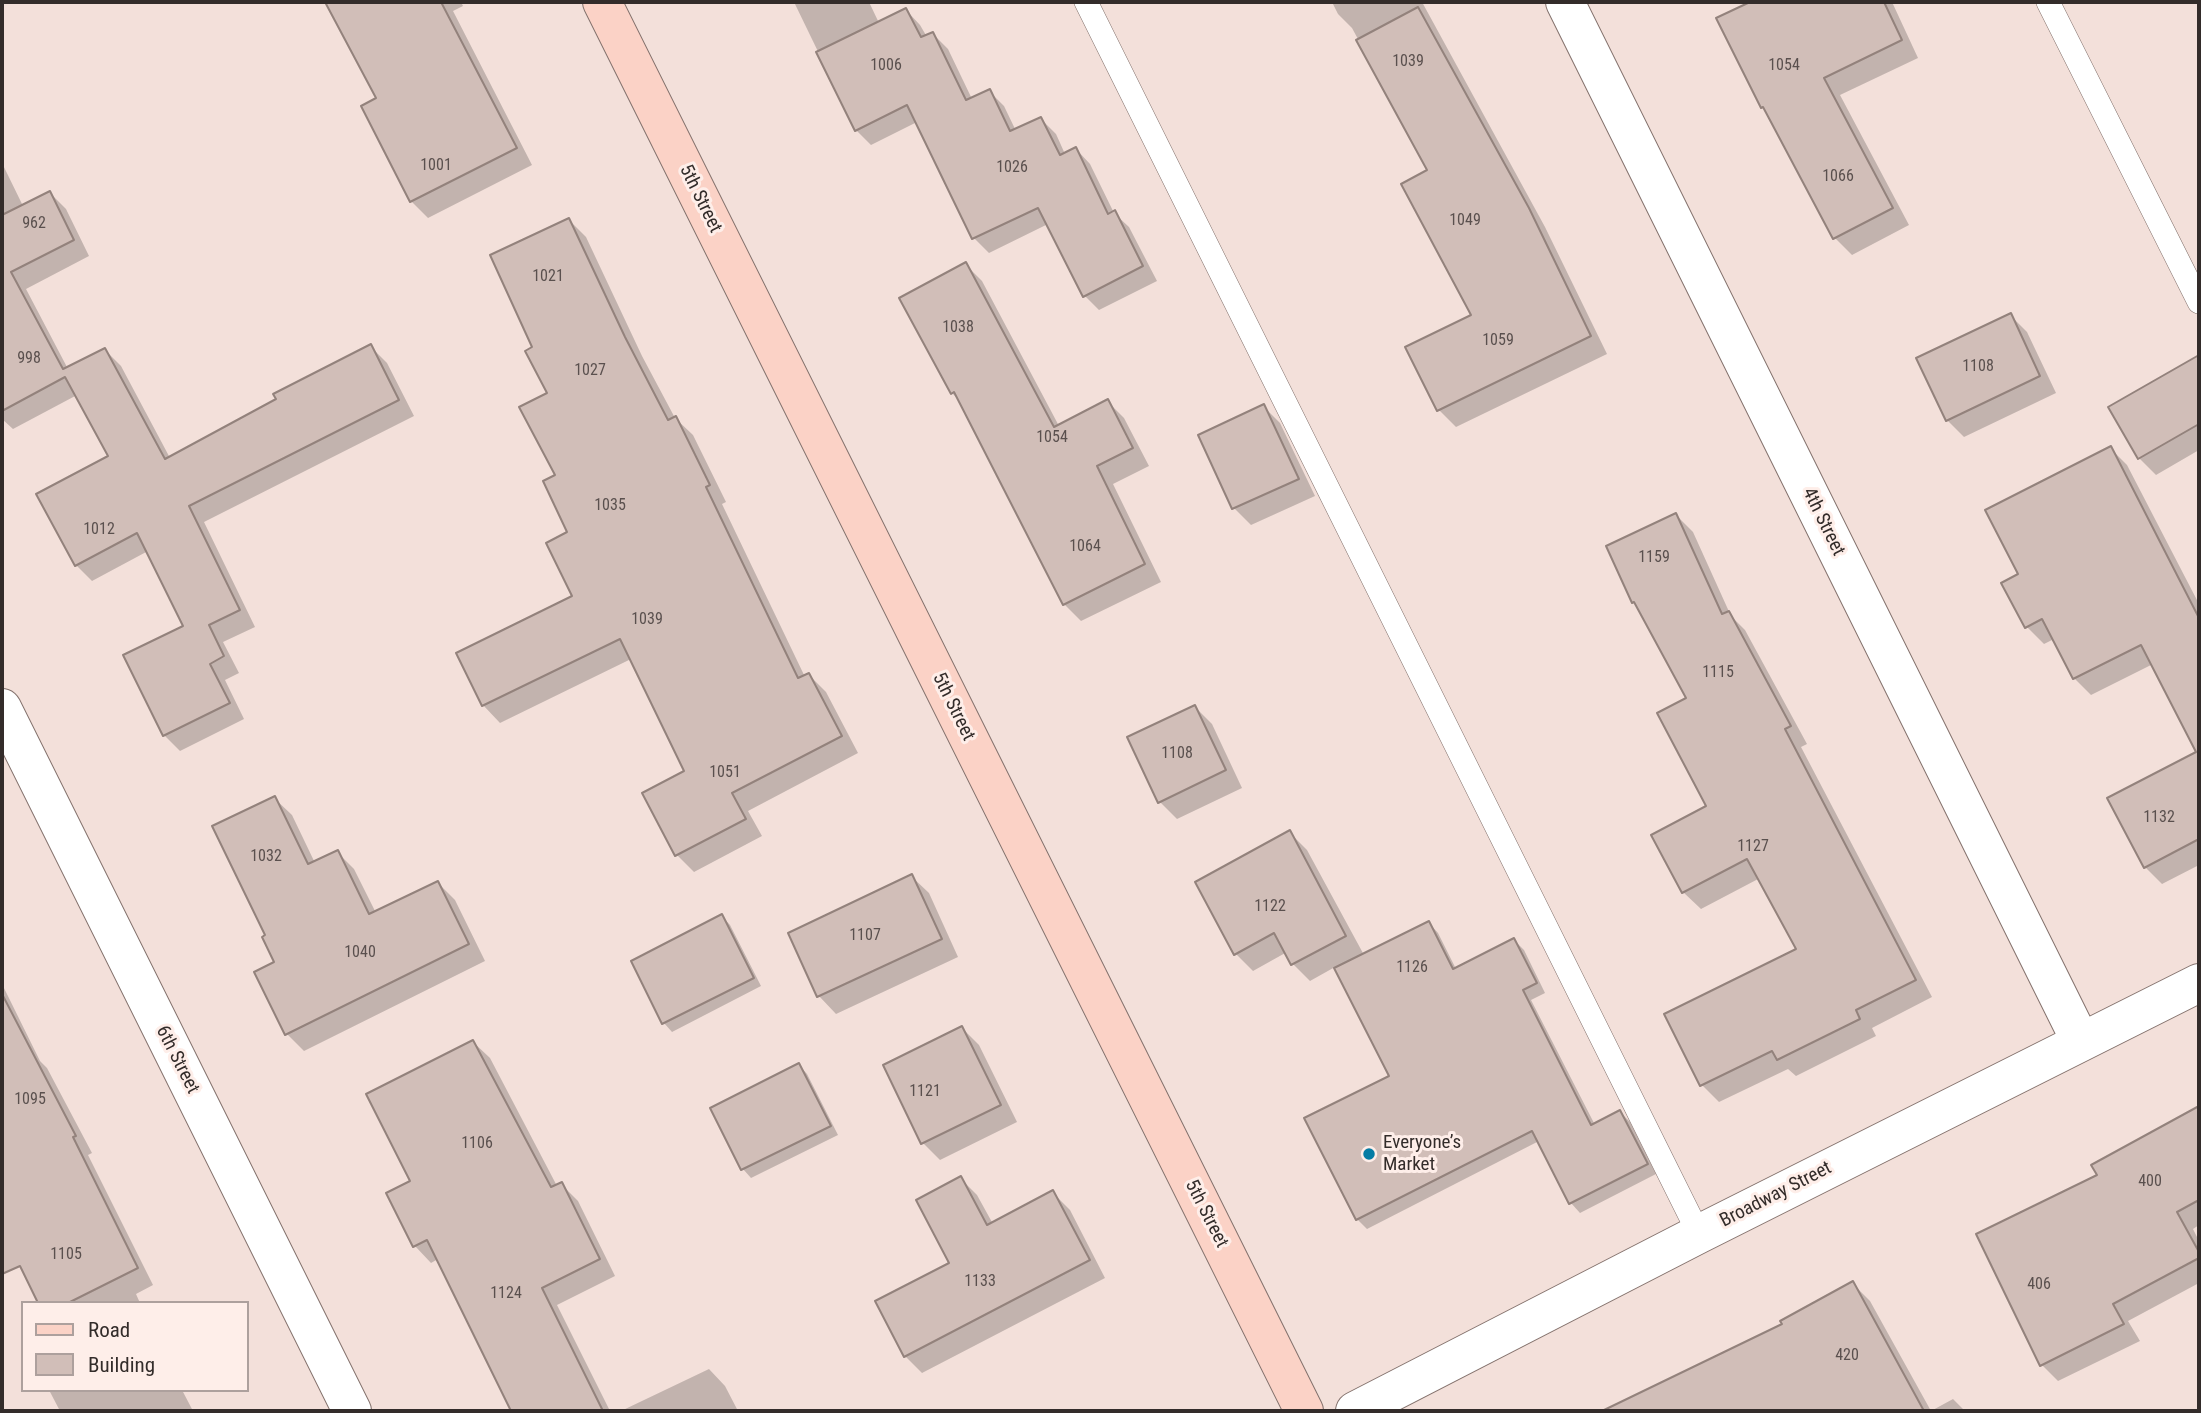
<!DOCTYPE html>
<html>
<head>
<meta charset="utf-8">
<style>
  body { margin:0 }
  #map { position:relative; width:2201px; height:1413px; overflow:hidden; background:#f3e0da; font-family:"Roboto Condensed",sans-serif }
  canvas { display:block }
  .frame { position:absolute; inset:0; border:4px solid #332c2a; pointer-events:none }
  .legend { position:absolute; left:21px; top:1301px; width:228px; height:91px; box-sizing:border-box; background:#feeee9; border:2px solid #ada09d; margin:0; padding:9px 12px; list-style:none; font-size:21px; color:#332c2a }
  .legend li { display:flex; align-items:center; gap:14px; height:35px }
  .legend b { width:35px; border:2px solid #ada09d }
</style>
</head>
<body>
<div id="map">
<canvas width="2201" height="1413"></canvas>
<div class="frame"></div>
<ul class="legend">
<li><b style="height:9px;background:#fbd2c6"></b>Road</li>
<li><b style="height:19px;background:#d1beb8"></b>Building</li>
</ul>
</div>
<script>
const context = document.querySelector('canvas').getContext('2d');
context.lineJoin = 'round';
function fillPath(path, color) { context.fillStyle = color; context.fill(path, 'evenodd'); }
function stroke(path, color, width, dash) { context.strokeStyle = color; context.lineWidth = width; context.lineCap = dash ? 'butt' : 'round'; context.setLineDash(dash || []); context.stroke(path); }
function label(font, color, halo, rows, align = 'center') {
  context.font = font + ' "Roboto Condensed",sans-serif'; context.lineWidth = 6; context.setLineDash([]); context.textBaseline = 'middle'; context.strokeStyle = halo; context.fillStyle = color; for (const [text, x, y, turn = 0] of rows) {
    context.save(); context.translate(x, y); context.rotate((+turn || 0) * Math.PI / 180); context.textAlign = isNaN(turn) ? turn : align; if (halo) context.strokeText(text, 0, 0); context.fillText(text, 0, 0); context.restore();
  }
}
fillPath(new Path2D(`
  M 327,2 L 461,2 L 463,6 L 453,11 L 532,165 L 428,218 L 411,201 L 378,99 Z
  M 794,2 L 869,2 L 879,23 L 906,10 L 920,25 L 927,37 L 933,34 L 948,49 L 972,99 L 989,91 L 1004,106 L 1016,131 L 1041,119 L 1056,134 L 1065,154 L 1076,149 L 1090,164 L 1114,213 L 1129,227 L 1157,281 L 1099,310 L 1085,296 L 1048,224 L 989,253 L 974,238 L 917,122 L 871,145 L 856,130 Z
  M 1332,2 L 1422,2 L 1545,227 L 1607,354 L 1456,427 L 1439,410 L 1473,315 L 1429,171 L 1352,28 L 1338,14 Z
  M 1754,2 L 1892,2 L 1918,58 L 1840,95 L 1909,225 L 1852,255 L 1835,238 L 1767,111 L 1762,107 L 1719,18 Z
  M 2,163 L 23,206 L 50,193 L 66,209 L 89,256 L 26,289 L 68,369 L 105,350 L 121,366 L 170,458 L 371,347 L 387,363 L 414,416 L 204,522 L 255,627 L 223,642 L 239,673 L 225,680 L 244,719 L 180,751 L 164,735 L 185,626 L 148,551 L 92,581 L 76,565 L 110,457 L 77,395 L 13,429 L 2,419 Z
  M 569,220 L 586,237 L 642,356 L 675,418 L 693,435 L 726,502 L 722,504 L 805,677 L 809,675 L 826,692 L 858,753 L 748,811 L 762,836 L 694,872 L 677,855 L 686,772 L 631,659 L 500,723 L 483,705 L 574,597 L 569,533 L 557,476 L 549,394 L 535,348 Z
  M 965,264 L 982,281 L 1059,426 L 1107,401 L 1124,418 L 1149,466 L 1113,484 L 1161,582 L 1081,621 L 1064,604 L 962,403 L 952,393 Z
  M 2010,315 L 2027,332 L 2056,393 L 1964,437 L 1947,420 Z
  M 2195,359 L 2199,363 L 2199,450 L 2156,475 L 2139,458 Z
  M 1263,406 L 1280,423 L 1315,496 L 1251,525 L 1234,508 L 1200,436 Z
  M 2110,448 L 2127,465 L 2199,604 L 2199,710 L 2188,716 L 2153,664 L 2091,695 L 2074,678 L 2054,639 L 2044,644 L 2027,627 L 2020,575 Z
  M 1676,515 L 1693,532 L 1731,616 L 1745,630 L 1807,744 L 1801,747 L 1932,997 L 1872,1028 L 1876,1036 L 1796,1076 L 1788,1069 L 1719,1102 L 1702,1085 L 1667,1015 L 1798,950 L 1760,878 L 1701,909 L 1683,892 L 1654,835 L 1709,806 L 1689,699 L 1640,609 L 1633,602 Z
  M 1195,707 L 1212,724 L 1242,788 L 1177,819 L 1160,802 Z
  M 2198,779 L 2199,865 L 2162,884 L 2145,867 Z
  M 274,798 L 292,815 L 315,863 L 337,852 L 354,869 L 376,913 L 438,883 L 455,900 L 485,961 L 304,1051 L 286,1033 L 277,963 L 267,936 Z
  M 1289,832 L 1307,850 L 1364,955 L 1429,923 L 1438,933 L 1456,969 L 1514,940 L 1524,950 L 1545,993 L 1531,1000 L 1595,1125 L 1620,1112 L 1630,1122 L 1656,1174 L 1580,1213 L 1571,1203 L 1539,1141 L 1367,1229 L 1357,1219 L 1391,1076 L 1335,967 L 1310,981 L 1293,964 L 1287,952 L 1253,971 L 1235,953 Z
  M 911,876 L 929,893 L 958,957 L 836,1014 L 819,996 L 790,934 Z
  M 722,916 L 730,925 L 761,986 L 672,1032 L 664,1023 L 633,961 Z
  M 2,984 L 40,1061 L 47,1068 L 92,1153 L 88,1155 L 153,1285 L 136,1294 L 140,1303 L 40,1303 L 16,1227 L 2,1199 Z
  M 962,1028 L 979,1045 L 1017,1122 L 940,1160 L 923,1143 Z
  M 473,1042 L 490,1058 L 557,1186 L 561,1184 L 578,1201 L 615,1276 L 557,1305 L 610,1411 L 513,1411 L 438,1259 L 431,1263 L 415,1246 L 412,1181 Z
  M 799,1065 L 807,1074 L 838,1135 L 751,1178 L 743,1169 L 712,1108 Z
  M 2199,1108 L 2199,1225 L 2193,1229 L 2199,1241 L 2199,1283 L 2128,1321 L 2140,1341 L 2058,1381 L 2042,1365 L 2099,1176 L 2094,1166 Z
  M 960,1178 L 977,1195 L 993,1224 L 1053,1193 L 1070,1210 L 1105,1278 L 922,1373 L 905,1356 L 951,1263 Z
  M 1852,1283 L 1870,1301 L 1931,1411 L 1953,1399 L 1965,1411 L 1656,1411 L 1646,1392 L 1784,1325 Z
  M 709,1369 L 725,1386 L 738,1411 L 621,1411 Z
  M 49,1390 L 182,1390 L 193,1411 L 60,1411 Z`), '#0003');
const building = new Path2D(`
  M 325,2 L 441,2 L 517,148 L 410,202 L 361,106 L 376,98 Z
  M 1750,2 L 1884,2 L 1902,40 L 1824,78 L 1893,208 L 1833,239 L 1763,107 L 1761,108 L 1716,18 Z
  M 1418,7 L 1529,208 L 1591,336 L 1437,411 L 1405,347 L 1471,315 L 1401,184 L 1427,170 L 1356,40 Z
  M 906,8 L 921,37 L 933,32 L 966,100 L 990,89 L 1010,131 L 1041,117 L 1060,155 L 1076,147 L 1108,214 L 1115,210 L 1143,266 L 1083,297 L 1038,208 L 972,239 L 907,105 L 855,131 L 816,52 Z
  M 50,191 L 74,240 L 11,272 L 63,369 L 105,348 L 165,459 L 276,399 L 273,394 L 371,344 L 399,400 L 189,506 L 240,610 L 209,625 L 224,656 L 210,664 L 230,703 L 163,736 L 123,655 L 183,626 L 137,533 L 75,566 L 36,494 L 108,456 L 65,377 L 2,411 L 2,215 Z
  M 569,218 L 625,337 L 668,420 L 676,416 L 710,485 L 706,487 L 798,678 L 809,673 L 842,736 L 732,793 L 746,819 L 675,856 L 642,793 L 684,771 L 620,639 L 482,706 L 456,653 L 572,596 L 546,543 L 567,532 L 543,481 L 555,475 L 519,407 L 547,393 L 525,351 L 532,347 L 490,255 Z
  M 966,262 L 1054,427 L 1108,399 L 1133,448 L 1097,466 L 1145,564 L 1063,605 L 954,392 L 951,394 L 899,298 Z
  M 2011,313 L 2040,376 L 1946,421 L 1916,358 Z
  M 2199,355 L 2199,424 L 2138,459 L 2108,407 Z
  M 1264,404 L 1299,479 L 1232,509 L 1198,435 Z
  M 2111,446 L 2199,618 L 2199,839 L 2144,868 L 2107,798 L 2196,752 L 2141,645 L 2073,679 L 2042,619 L 2025,628 L 2001,583 L 2018,574 L 1985,510 Z
  M 1676,513 L 1722,614 L 1729,611 L 1791,726 L 1785,729 L 1916,980 L 1856,1010 L 1860,1019 L 1777,1060 L 1772,1051 L 1700,1086 L 1664,1014 L 1796,949 L 1747,859 L 1682,893 L 1651,835 L 1706,806 L 1657,713 L 1686,698 L 1634,602 L 1632,603 L 1606,546 Z
  M 1195,705 L 1226,770 L 1158,803 L 1127,737 Z
  M 275,796 L 308,864 L 338,850 L 369,914 L 438,881 L 469,944 L 285,1035 L 254,972 L 274,962 L 262,937 L 265,935 L 212,826 Z
  M 1290,830 L 1346,936 L 1291,965 L 1274,933 L 1234,955 L 1195,882 Z
  M 912,874 L 942,939 L 817,997 L 788,933 Z
  M 722,914 L 754,978 L 662,1024 L 631,961 Z
  M 1429,921 L 1453,969 L 1514,938 L 1537,983 L 1523,990 L 1591,1125 L 1620,1110 L 1648,1164 L 1569,1204 L 1532,1131 L 1356,1220 L 1304,1118 L 1389,1076 L 1334,968 Z
  M 2,994 L 76,1136 L 73,1137 L 138,1268 L 68,1303 L 38,1303 L 20,1266 L 2,1274 Z
  M 962,1026 L 1001,1105 L 921,1144 L 883,1065 Z
  M 473,1040 L 551,1187 L 562,1182 L 600,1259 L 542,1288 L 603,1411 L 511,1411 L 427,1240 L 413,1247 L 386,1193 L 410,1181 L 366,1094 Z
  M 799,1063 L 831,1126 L 741,1170 L 710,1108 Z
  M 2199,1106 L 2199,1200 L 2177,1212 L 2199,1252 L 2199,1258 L 2113,1304 L 2124,1324 L 2040,1366 L 1976,1234 L 2097,1175 L 2091,1165 Z
  M 961,1176 L 987,1225 L 1053,1190 L 1090,1260 L 904,1357 L 875,1301 L 949,1263 L 916,1200 Z
  M 1853,1281 L 1924,1411 L 1602,1411 L 1782,1324 L 1780,1321 Z`);
fillPath(building, '#d1beb8');
stroke(building, '#93827c', 2);
const lane = new Path2D(`
  M 1086,2 L 1699,1234
  M 2048,2 L 2199,302`);
const street = new Path2D(`
  M 1565,2 L 2081,1042
  M 2,708 L 352,1411
  M 1355,1411 L 1699,1234 L 2199,983`);
const secondary = new Path2D(`
  M 602,2 L 1304,1411`);
stroke(lane, '#84726d', 24);
stroke(street, '#84726d', 40);
stroke(secondary, '#84726d', 40);
stroke(lane, '#fff', 23);
stroke(street, '#fff', 38);
stroke(secondary, '#fbd2c6', 38);
for (const [x, y, r, color] of [
  [1369,1154,7,"#057ca4"]
]) { const dot = new Path2D(); dot.arc(x, y, r, 0, 2 * Math.PI); context.fillStyle = color; context.fill(dot); stroke(dot, '#feeee9', 2.5); }
label('16px', '#5a504e', null, [
  ["1039",1408,62],
  ["1006",886,66],
  ["1054",1784,66],
  ["1001",436,166],
  ["1026",1012,168],
  ["1066",1838,177],
  ["1049",1465,221],
  ["962",34,224],
  ["1021",548,277],
  ["1038",958,328],
  ["1059",1498,341],
  ["998",29,359],
  ["1108",1978,367],
  ["1027",590,371],
  ["1054",1052,438],
  ["1035",610,506],
  ["1012",99,530],
  ["1064",1085,547],
  ["1159",1654,558],
  ["1039",647,620],
  ["1115",1718,673],
  ["1108",1177,754],
  ["1051",725,773],
  ["1132",2159,818],
  ["1127",1753,847],
  ["1032",266,857],
  ["1122",1270,907],
  ["1107",865,936],
  ["1040",360,953],
  ["1126",1412,968],
  ["1121",925,1092],
  ["1095",30,1100],
  ["1106",477,1144],
  ["400",2150,1182],
  ["1105",66,1255],
  ["1133",980,1282],
  ["406",2039,1285],
  ["1124",506,1294],
  ["420",1847,1356]
]);
label('19px', '#332c2a', '#feeee9', [
  ["5th Street",700,199,64],
  ["4th Street",1823,522,64],
  ["5th Street",953,707,64],
  ["6th Street",177,1060,63],
  ["Broadway Street",1776,1195,-27],
  ["5th Street",1206,1214,63]
]);
label('19px', '#332c2a', '#feeee9', [
  ["Everyone’s",1383,1143],
  ["Market",1383,1165]
], 'left');
</script>
</body>
</html>
